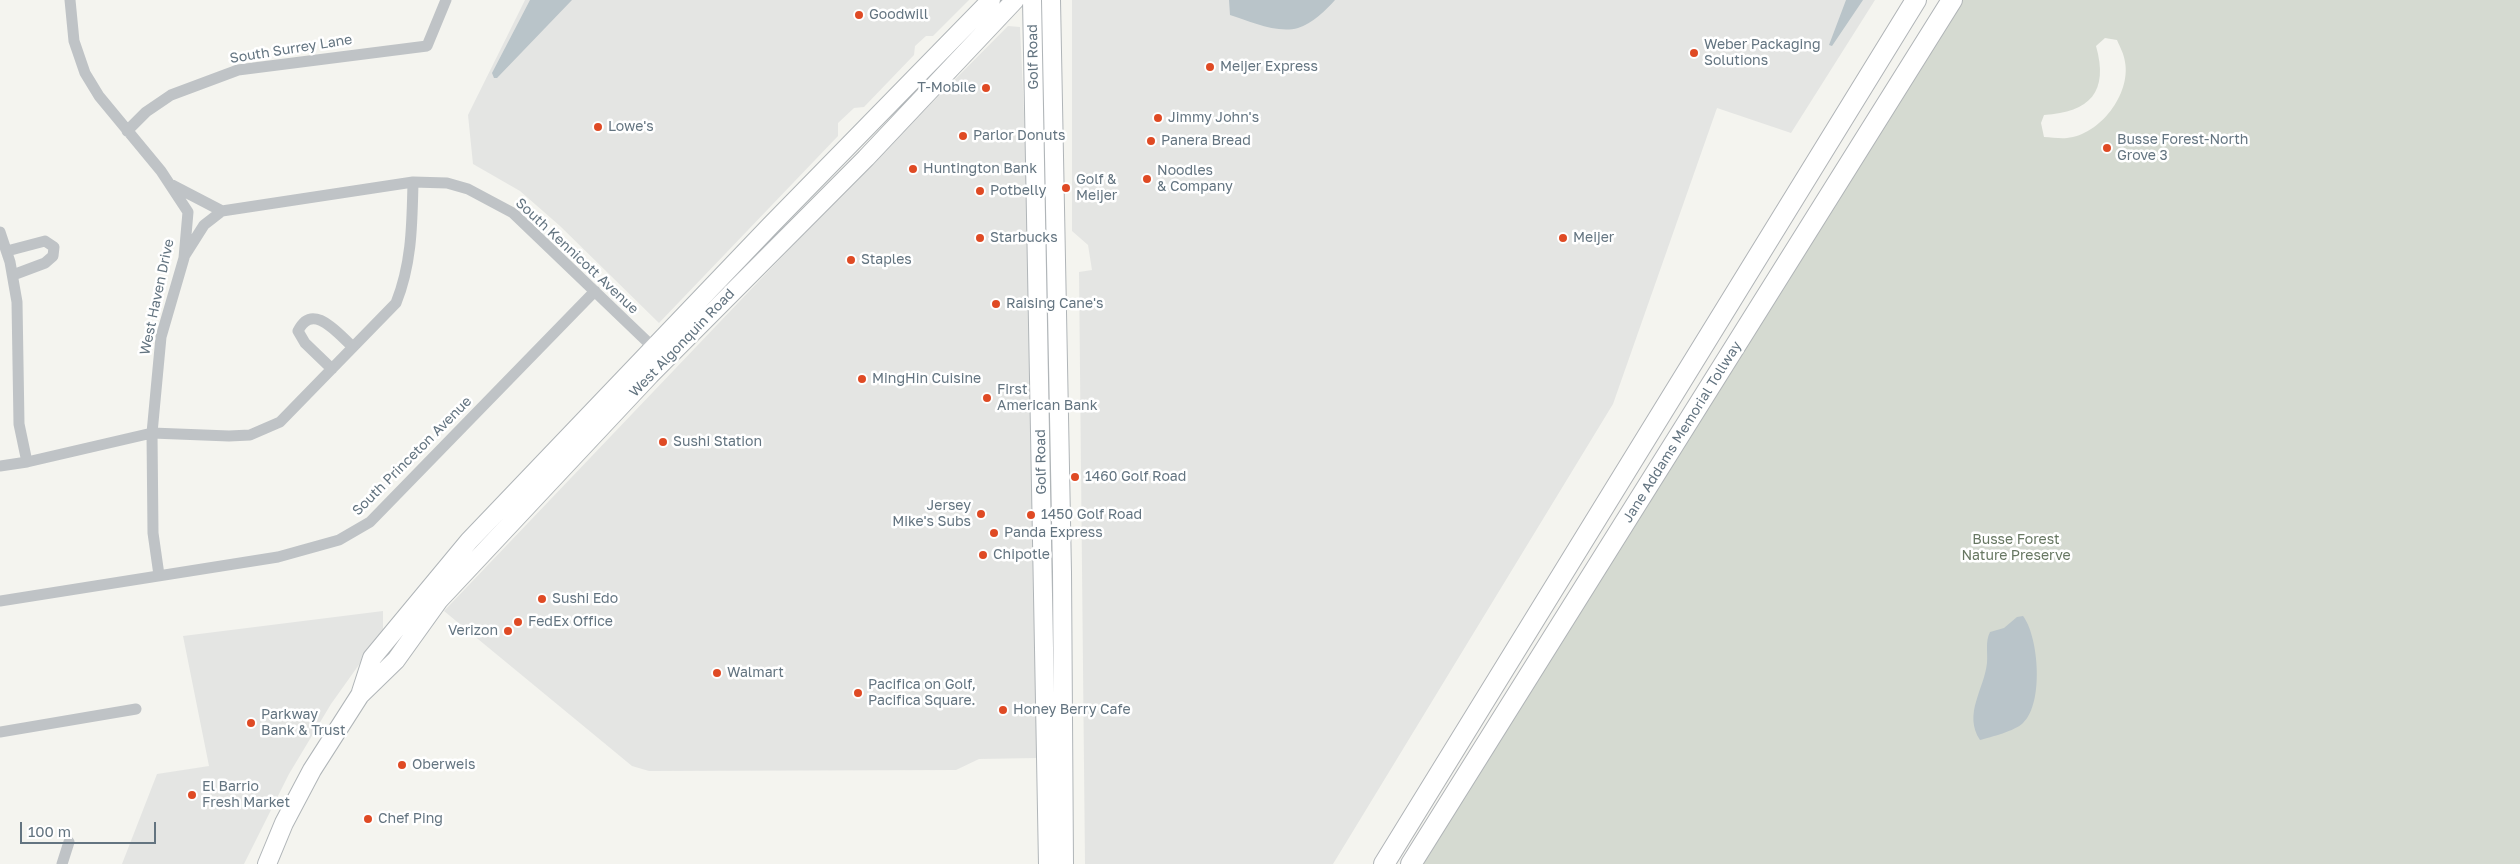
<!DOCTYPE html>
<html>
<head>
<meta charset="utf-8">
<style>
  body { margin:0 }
  #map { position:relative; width:2520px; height:864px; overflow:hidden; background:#f4f4ef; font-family:"Golos Text",sans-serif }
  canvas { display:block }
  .scale { position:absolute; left:20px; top:822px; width:136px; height:22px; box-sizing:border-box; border:2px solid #637480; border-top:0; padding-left:6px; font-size:15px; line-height:18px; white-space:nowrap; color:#637480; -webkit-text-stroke:4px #fff; paint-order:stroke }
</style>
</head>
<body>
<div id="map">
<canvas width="2520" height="864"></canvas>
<div class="scale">100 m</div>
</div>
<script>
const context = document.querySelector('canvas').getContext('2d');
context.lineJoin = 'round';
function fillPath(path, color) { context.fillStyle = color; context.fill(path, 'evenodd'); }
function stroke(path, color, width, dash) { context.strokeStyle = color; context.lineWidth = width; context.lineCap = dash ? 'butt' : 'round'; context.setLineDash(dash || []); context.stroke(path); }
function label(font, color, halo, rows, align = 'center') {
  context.font = font + ' "Golos Text",sans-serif'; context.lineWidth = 5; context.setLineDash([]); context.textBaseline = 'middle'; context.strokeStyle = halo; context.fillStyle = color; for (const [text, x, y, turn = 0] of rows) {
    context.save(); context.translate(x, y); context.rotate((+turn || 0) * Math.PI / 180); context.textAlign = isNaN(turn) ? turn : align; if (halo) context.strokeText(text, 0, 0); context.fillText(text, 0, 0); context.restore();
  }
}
fillPath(new Path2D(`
  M 525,0 L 969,0 L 933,36 L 926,36 L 915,46 L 914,55 L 864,107 L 854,108 L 838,123 L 838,136 L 659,323 L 560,226 L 520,191 L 473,164 L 468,115 Z
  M 1072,0 L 1875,0 L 1791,133 L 1717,108 L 1613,404 L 1333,864 L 1085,864 L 1079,272 L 1092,270 L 1088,245 L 1072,231 Z
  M 1008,26 L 1020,27 L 1031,266 L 1037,758 L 979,759 L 956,770 L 649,771 L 632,766 L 444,611 L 862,173 Z
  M 383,611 L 383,631 L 331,704 L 289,774 L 244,864 L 122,864 L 157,774 L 209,766 L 183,636 Z`), '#e4e5e3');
fillPath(new Path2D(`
  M 1955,0 L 2520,0 L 2520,864 L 1411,864 ZM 2105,38 L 2117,40 C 2120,47 2124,54 2125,62 C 2131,94 2100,135 2067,138 C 2060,139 2051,137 2044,137 L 2041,123 L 2044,115 C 2090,112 2109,92 2096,46 Z`), '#d5dad1');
fillPath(new Path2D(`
  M 530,0 L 572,0 L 497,78 L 494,78 L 492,73 Z
  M 1229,0 L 1335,0 C 1326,10 1312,24 1298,28 C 1277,34 1249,21 1230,15 Z
  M 1846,0 L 1863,0 L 1832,46 L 1829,45 Z
  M 2023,616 C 2039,637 2044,704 2023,723 C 2015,731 1991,737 1980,740 C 1963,714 1984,690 1987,663 C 1988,652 1985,642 1990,632 L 2004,628 L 2017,617 Z`), '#b9c4c9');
const primary = new Path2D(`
  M 1032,0 L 1048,864
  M 1051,0 L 1062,572 L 1064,864
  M 361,692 L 372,658 L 469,541 L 770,226 L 991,0
  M 267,864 L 284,823 L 312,770 L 360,695 L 396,660 L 439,600 L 650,375 L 866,158 L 1015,0`);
const highway = new Path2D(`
  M 1384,864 L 1916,0
  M 1411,864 L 1952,0`);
stroke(primary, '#b0b5b8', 20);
stroke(highway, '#b0b4b7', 22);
stroke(new Path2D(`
  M 70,0 L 74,41 L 85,73 L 99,96 L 161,171 L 188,212 L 184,258 L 161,337 L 152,433 L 153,533 L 159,575
  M 127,131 L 146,112 L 171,95 L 238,70 L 427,46 L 446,0
  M 172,185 L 222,211
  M 0,232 L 10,262 L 17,302 L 19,424 L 27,462
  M 7,251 L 45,241 L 54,247 L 53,256 L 45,263 L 13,275
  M 185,255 L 204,225 L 222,211 L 413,182 L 447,183 L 468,189 L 513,213 L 658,352
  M 332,369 L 305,343 L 298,331 C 313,301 338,334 353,347
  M 0,466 L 27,462 L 152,433 L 229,436 L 250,435 L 280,422 L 396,303 C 412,263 412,224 413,182
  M 0,601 L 278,557 L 339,540 L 370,522 L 595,291
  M 0,732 L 136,709
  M 62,864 L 69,842`), '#bfc3c6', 11);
stroke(primary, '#fff', 18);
stroke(highway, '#fff', 20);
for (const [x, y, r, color] of [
  [859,15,5,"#df4a24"],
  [1694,53,5,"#df4a24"],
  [1210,67,5,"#df4a24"],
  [986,88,5,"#df4a24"],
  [1158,118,5,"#df4a24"],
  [598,127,5,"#df4a24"],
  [963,136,5,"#df4a24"],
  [1151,141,5,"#df4a24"],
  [2107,148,5,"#df4a24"],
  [913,169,5,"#df4a24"],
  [1147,179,5,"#df4a24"],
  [1066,188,5,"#df4a24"],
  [980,191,5,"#df4a24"],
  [980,238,5,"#df4a24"],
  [1563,238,5,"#df4a24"],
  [851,260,5,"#df4a24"],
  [996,304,5,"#df4a24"],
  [862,379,5,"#df4a24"],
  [987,398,5,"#df4a24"],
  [663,442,5,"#df4a24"],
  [1075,477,5,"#df4a24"],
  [981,514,5,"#df4a24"],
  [1031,515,5,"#df4a24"],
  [994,533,5,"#df4a24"],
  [983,555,5,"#df4a24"],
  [542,599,5,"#df4a24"],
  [518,622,5,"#df4a24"],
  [508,631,5,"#df4a24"],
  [717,673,5,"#df4a24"],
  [858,693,5,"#df4a24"],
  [1003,710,5,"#df4a24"],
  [251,723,5,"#df4a24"],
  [402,765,5,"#df4a24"],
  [192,795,5,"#df4a24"],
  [368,819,5,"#df4a24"]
]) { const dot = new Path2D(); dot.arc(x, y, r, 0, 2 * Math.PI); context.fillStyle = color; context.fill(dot); stroke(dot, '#fff', 2); }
label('14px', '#637480', '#fff', [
  ["Goodwill",869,15],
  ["Weber Packaging",1704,45],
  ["Solutions",1704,61],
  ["Meijer Express",1220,67],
  ["T-Mobile",976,88,"right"],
  ["Jimmy John's",1168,118],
  ["Lowe's",608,127],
  ["Parlor Donuts",973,136],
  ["Busse Forest-North",2117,140],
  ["Grove 3",2117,156],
  ["Panera Bread",1161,141],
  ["Huntington Bank",923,169],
  ["Noodles",1157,171],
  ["& Company",1157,187],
  ["Golf &",1076,180],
  ["Meijer",1076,196],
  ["Potbelly",990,191],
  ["Starbucks",990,238],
  ["Meijer",1573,238],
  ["Staples",861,260],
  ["Raising Cane's",1006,304],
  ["MingHin Cuisine",872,379],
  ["First",997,390],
  ["American Bank",997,406],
  ["Sushi Station",673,442],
  ["1460 Golf Road",1085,477],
  ["Jersey",971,506,"right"],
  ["Mike's Subs",971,522,"right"],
  ["1450 Golf Road",1041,515],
  ["Panda Express",1004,533],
  ["Chipotle",993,555],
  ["Sushi Edo",552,599],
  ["FedEx Office",528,622],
  ["Verizon",498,631,"right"],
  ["Walmart",727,673],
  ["Pacifica on Golf,",868,685],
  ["Pacifica Square.",868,701],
  ["Honey Berry Cafe",1013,710],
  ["Parkway",261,715],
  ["Bank & Trust",261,731],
  ["Oberweis",412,765],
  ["El Barrio",202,787],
  ["Fresh Market",202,803],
  ["Chef Ping",378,819]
], 'left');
label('14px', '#637480', '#fff', [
  ["South Surrey Lane",291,49,-9],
  ["Golf Road",1033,57,-91],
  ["South Kennicott Avenue",577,256,43],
  ["West Haven Drive",157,297,-78],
  ["West Algonquin Road",682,343,-46],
  ["Jane Addams Memorial Tollway",1682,432,-58],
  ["South Princeton Avenue",412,456,-45],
  ["Golf Road",1041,462,-91]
]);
label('14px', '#677762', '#fff', [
  ["Busse Forest",2016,540],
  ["Nature Preserve",2016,556]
]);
</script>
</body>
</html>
